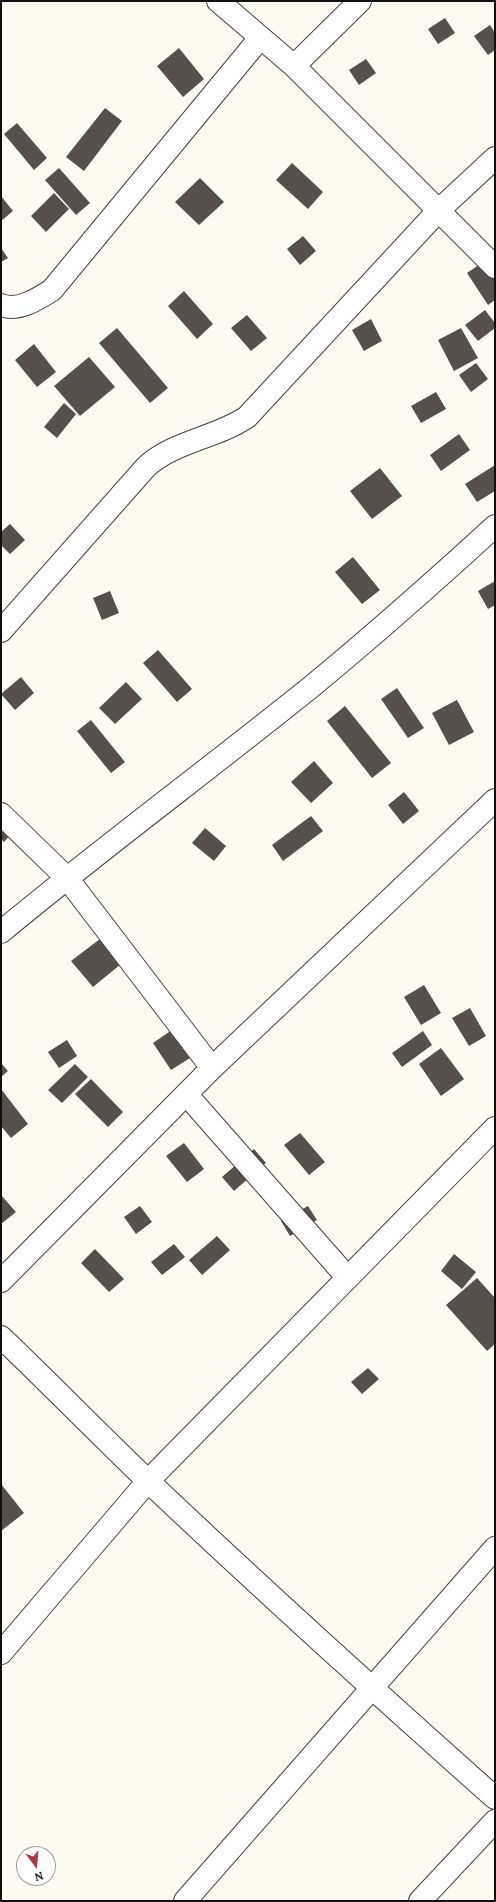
<!DOCTYPE html>
<html>
<head>
<meta charset="utf-8">
<style>
  body { margin:0 }
  #map { position:relative; width:496px; height:1902px; overflow:hidden; background:#fdfaf2; font-family:Lora,serif }
  canvas { display:block }
  .frame { position:absolute; inset:0; border:2px solid #0f0f0f; pointer-events:none }
  .north { position:absolute; left:16px; top:1846px; width:40px; height:40px; box-sizing:border-box; background:#fff; border:1px solid #9f9f9f; border-radius:50%; rotate:164deg; font-size:11px; font-weight:700; line-height:16px; text-align:center; color:#0f0f0f }
  .north::after { content:''; display:block; margin:auto; width:14px; height:18px; background:#af3748; clip-path:polygon(50% 0,100% 100%,50% 72%,0 100%) }
</style>
</head>
<body>
<div id="map">
<canvas width="496" height="1902"></canvas>
<div class="frame"></div>
<div class="north">N</div>
</div>
<script>
const context = document.querySelector('canvas').getContext('2d');
context.lineJoin = 'round';
function fillPath(path, color) { context.fillStyle = color; context.fill(path, 'evenodd'); }
function stroke(path, color, width, dash) { context.strokeStyle = color; context.lineWidth = width; context.lineCap = dash ? 'butt' : 'round'; context.setLineDash(dash || []); context.stroke(path); }
fillPath(new Path2D(`
  M 445,18 L 455,33 L 438,44 L 428,29 Z
  M 490,25 L 495,33 L 495,50 L 488,55 L 474,36 Z
  M 179,48 L 204,79 L 183,97 L 157,66 Z
  M 366,59 L 376,73 L 359,85 L 349,70 Z
  M 105,108 L 122,121 L 84,171 L 66,157 Z
  M 17,123 L 47,158 L 34,170 L 4,134 Z
  M 292,163 L 323,192 L 308,209 L 276,180 Z
  M 59,168 L 90,203 L 76,215 L 45,180 Z
  M 200,178 L 224,202 L 199,225 L 175,202 Z
  M 54,193 L 69,209 L 46,232 L 31,216 Z
  M 1,196 L 13,211 L 1,221 Z
  M 303,236 L 316,251 L 300,265 L 287,249 Z
  M 1,248 L 8,258 L 1,262 Z
  M 486,260 L 495,273 L 495,300 L 488,305 L 467,273 Z
  M 184,291 L 213,324 L 197,339 L 168,306 Z
  M 485,310 L 495,323 L 495,328 L 478,341 L 465,325 Z
  M 247,315 L 267,338 L 251,351 L 231,328 Z
  M 371,319 L 382,341 L 364,351 L 352,330 Z
  M 117,328 L 168,388 L 150,403 L 99,343 Z
  M 461,328 L 478,358 L 454,371 L 438,340 Z
  M 34,344 L 56,372 L 37,387 L 15,360 Z
  M 89,357 L 115,387 L 80,416 L 54,386 Z
  M 476,363 L 488,379 L 471,392 L 459,375 Z
  M 436,392 L 446,409 L 421,423 L 411,406 Z
  M 64,403 L 76,414 L 57,438 L 44,427 Z
  M 459,434 L 470,450 L 441,471 L 430,455 Z
  M 495,465 L 495,491 L 477,502 L 465,484 Z
  M 380,468 L 402,496 L 372,519 L 350,491 Z
  M 10,524 L 25,540 L 10,554 L 1,545 L 1,532 Z
  M 353,557 L 380,590 L 362,604 L 335,572 Z
  M 495,581 L 495,605 L 488,609 L 478,591 Z
  M 110,591 L 119,613 L 102,620 L 93,598 Z
  M 158,650 L 192,689 L 177,702 L 143,663 Z
  M 21,677 L 34,693 L 15,710 L 1,694 Z
  M 126,682 L 142,699 L 115,724 L 99,708 Z
  M 397,688 L 424,728 L 408,738 L 381,699 Z
  M 457,700 L 474,732 L 449,745 L 432,713 Z
  M 345,706 L 391,763 L 372,778 L 327,721 Z
  M 91,720 L 125,762 L 111,773 L 77,731 Z
  M 314,761 L 333,783 L 311,803 L 291,782 Z
  M 404,792 L 419,811 L 403,824 L 388,805 Z
  M 1,814 L 17,827 L 4,842 L 1,839 Z
  M 311,816 L 323,831 L 283,861 L 272,845 Z
  M 205,828 L 226,846 L 214,861 L 192,843 Z
  M 100,939 L 121,964 L 93,987 L 71,961 Z
  M 424,985 L 441,1013 L 421,1025 L 404,997 Z
  M 470,1008 L 486,1036 L 469,1046 L 452,1018 Z
  M 172,1030 L 190,1058 L 171,1070 L 153,1043 Z
  M 423,1031 L 432,1045 L 402,1067 L 392,1053 Z
  M 67,1040 L 77,1056 L 59,1068 L 48,1052 Z
  M 441,1048 L 464,1079 L 441,1096 L 419,1064 Z
  M 1,1063 L 8,1071 L 1,1077 Z
  M 75,1064 L 88,1077 L 62,1103 L 48,1090 Z
  M 91,1079 L 123,1112 L 108,1127 L 75,1094 Z
  M 1,1089 L 28,1124 L 11,1138 L 1,1126 Z
  M 300,1133 L 325,1162 L 309,1175 L 284,1145 Z
  M 184,1143 L 204,1169 L 187,1182 L 166,1156 Z
  M 254,1149 L 266,1163 L 234,1191 L 222,1177 Z
  M 1,1195 L 16,1212 L 1,1224 Z
  M 140,1206 L 152,1222 L 136,1234 L 124,1217 Z
  M 308,1206 L 317,1220 L 290,1236 L 281,1221 Z
  M 217,1236 L 230,1250 L 202,1275 L 189,1260 Z
  M 174,1244 L 185,1257 L 162,1275 L 151,1262 Z
  M 95,1249 L 124,1279 L 109,1292 L 81,1263 Z
  M 454,1254 L 476,1272 L 462,1289 L 441,1271 Z
  M 477,1278 L 495,1298 L 495,1344 L 487,1351 L 446,1305 Z
  M 368,1368 L 379,1379 L 362,1394 L 351,1382 Z
  M 1,1484 L 24,1513 L 1,1531 Z`), '#564f4c');
const minor = new Path2D(`
  M 218,1 L 294,66 L 495,267
  M 294,66 L 360,1
  M 1,305 C 18,312 38,299 52,290 L 260,38
  M 1,631 L 146,467 C 174,441 216,438 247,417 L 439,210 L 495,158
  M 1,814 L 67,878 L 212,1068
  M 1,932 C 102,848 208,770 311,687 C 374,635 435,581 495,526
  M 186,1094 L 347,1277
  M 1,1281 L 212,1068 L 495,800
  M 1,1337 C 51,1385 99,1434 149,1482 C 262,1589 378,1694 495,1798
  M 1,1653 L 148,1481 L 495,1128
  M 185,1901 L 495,1548
  M 420,1901 L 495,1821`);
stroke(minor, '#424242', 24);
stroke(minor, '#fff', 22);
</script>
</body>
</html>
